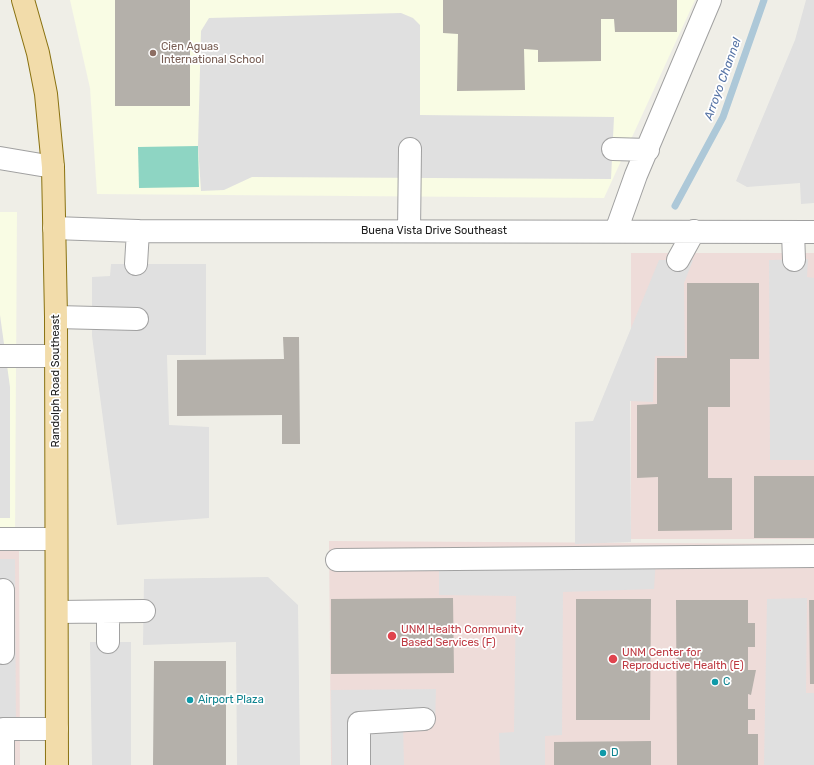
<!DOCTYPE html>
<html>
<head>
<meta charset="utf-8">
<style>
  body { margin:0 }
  canvas { display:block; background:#efeee7 }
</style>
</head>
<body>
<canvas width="814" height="765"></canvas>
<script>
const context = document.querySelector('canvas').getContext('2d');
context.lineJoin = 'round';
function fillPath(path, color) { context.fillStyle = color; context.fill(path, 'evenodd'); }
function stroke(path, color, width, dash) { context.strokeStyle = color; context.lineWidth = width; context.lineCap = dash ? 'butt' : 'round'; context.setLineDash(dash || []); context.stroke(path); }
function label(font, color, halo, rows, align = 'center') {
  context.font = font + ' Rubik,sans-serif'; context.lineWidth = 3.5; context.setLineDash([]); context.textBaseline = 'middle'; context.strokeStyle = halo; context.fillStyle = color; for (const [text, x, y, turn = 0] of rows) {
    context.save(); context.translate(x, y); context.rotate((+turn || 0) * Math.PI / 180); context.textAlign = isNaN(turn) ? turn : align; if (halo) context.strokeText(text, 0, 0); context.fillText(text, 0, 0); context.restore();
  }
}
fillPath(new Path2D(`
  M 631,253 L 814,253 L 814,539 L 631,539 Z
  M 329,541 L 814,544 L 814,765 L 331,765 Z
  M 19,550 L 20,765 L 0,765 L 0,551 Z`), '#eedcd9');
fillPath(new Path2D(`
  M 70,0 L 695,0 L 604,198 L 97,194 L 90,88 Z
  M 0,212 L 17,212 L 15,532 L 0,533 Z`), '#f9fce4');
fillPath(new Path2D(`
  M 198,146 L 199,187 L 139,188 L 138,147 Z`), '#8ed5c3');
fillPath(new Path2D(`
  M 806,0 L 814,0 L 814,203 L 801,204 L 800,183 L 747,187 L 736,181 L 795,40 Z
  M 401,13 L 413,18 L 420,25 L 420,115 L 614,117 L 611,179 L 252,177 L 224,190 L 201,191 L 198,146 L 201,31 L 209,18 Z
  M 808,259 L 807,277 L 814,278 L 814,460 L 770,460 L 769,260 Z
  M 659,260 L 693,260 L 684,283 L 685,356 L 655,356 L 653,402 L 630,401 L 631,542 L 575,544 L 575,422 L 593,421 Z
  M 111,264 L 206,264 L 206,355 L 167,355 L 169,425 L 209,427 L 209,518 L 117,525 L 92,336 L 92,277 L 110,276 Z
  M 0,315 L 10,387 L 10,518 L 0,518 Z
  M 656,557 L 654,589 L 563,592 L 562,735 L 545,736 L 545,765 L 500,765 L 499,733 L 514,732 L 516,596 L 439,595 L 439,560 Z
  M 0,559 L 15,559 L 16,736 L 0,736 Z
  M 268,577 L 298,605 L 300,765 L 237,765 L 236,642 L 143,645 L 144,579 Z
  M 807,598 L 806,693 L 814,693 L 814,765 L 764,765 L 767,599 Z
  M 90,642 L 131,642 L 131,765 L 92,765 Z
  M 436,689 L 435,724 L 403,725 L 404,765 L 332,765 L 331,690 Z`), '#e0e0e0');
stroke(new Path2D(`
  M 675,206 L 723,117 L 764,0`), '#adc8d8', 7);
fillPath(new Path2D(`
  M 115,0 L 190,0 L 190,106 L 115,106 Z
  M 443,0 L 677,0 L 677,32 L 615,32 L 614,19 L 601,19 L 601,61 L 538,62 L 538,50 L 524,49 L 525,90 L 457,91 L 458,34 L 443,33 Z
  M 687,283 L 759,283 L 759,359 L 730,359 L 730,407 L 708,407 L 708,478 L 732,478 L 732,530 L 658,531 L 658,477 L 637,478 L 637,405 L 657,404 L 657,358 L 687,358 Z
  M 283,337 L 299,337 L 300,444 L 282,444 L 282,415 L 177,416 L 177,360 L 284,359 Z
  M 754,476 L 814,476 L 814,538 L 754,538 Z
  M 453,598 L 454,673 L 331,674 L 331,599 Z
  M 576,599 L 651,599 L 650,720 L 576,720 Z
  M 676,600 L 748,600 L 748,623 L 755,623 L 755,647 L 748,647 L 748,670 L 756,670 L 751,695 L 748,694 L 748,709 L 755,709 L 755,720 L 748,720 L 748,734 L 758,734 L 758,765 L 677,765 Z
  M 809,600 L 814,600 L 814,684 L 810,684 Z
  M 154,661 L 226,661 L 226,765 L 153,765 Z
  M 651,741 L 651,765 L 554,765 L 554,742 Z`), '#b4b0aa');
const minor = new Path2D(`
  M 613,149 L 648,150
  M 0,158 L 53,167
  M 54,228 L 138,231 L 814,232
  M 409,231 L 410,149
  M 616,231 L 636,175 L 710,0
  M 793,232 L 794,260
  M 678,260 L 694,231
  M 136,264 L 138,231
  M 56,317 L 137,319
  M 0,356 L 56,356
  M 0,539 L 56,539
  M 337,560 L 814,556
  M 3,590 L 3,653
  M 57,612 L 144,611
  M 108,612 L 108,642
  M 3,765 L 3,729 L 57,729
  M 359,765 L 359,723 L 424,719`);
const major = new Path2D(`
  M 23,0 L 38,53 L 46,94 L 53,167 L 56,317 L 57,765`);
stroke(minor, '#a1a1a1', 24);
stroke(major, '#8a7211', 24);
stroke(minor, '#fff', 22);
stroke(major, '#f2dcaa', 22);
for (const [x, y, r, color] of [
  [153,53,4,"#8d6e63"],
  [392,636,5,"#e0444e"],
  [613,659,5,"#e0444e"],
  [715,682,4,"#0f9aa8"],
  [190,700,4,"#0f9aa8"],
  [603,753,4,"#0f9aa8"]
]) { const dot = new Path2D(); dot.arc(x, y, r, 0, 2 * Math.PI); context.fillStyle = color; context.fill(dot); stroke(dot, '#fff', 1.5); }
label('11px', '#785e54', '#fff', [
  ["Cien Aguas",161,47],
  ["International School",161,60]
], 'left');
label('11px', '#202020', '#fff', [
  ["Buena Vista Drive Southeast",434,231],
  ["Randolph Road Southeast",56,381,-90]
]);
label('11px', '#be3a42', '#fff', [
  ["UNM Health Community",401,630],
  ["Based Services (F)",401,643],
  ["UNM Center for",622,653],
  ["Reproductive Health (E)",622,666]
], 'left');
label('11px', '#0d838f', '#fff', [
  ["C",723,682],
  ["Airport Plaza",198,700],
  ["D",611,753]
], 'left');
label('italic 12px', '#5673a5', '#fff', [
  ["Arroyo Channel",723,79,-70]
]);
</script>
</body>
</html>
